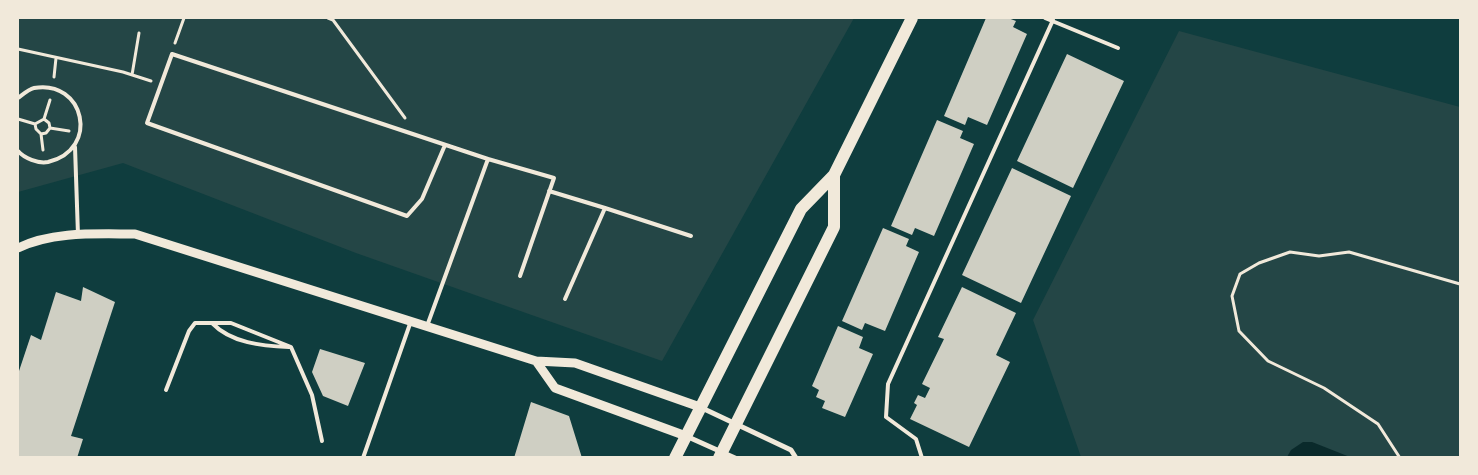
<!DOCTYPE html>
<html>
<head>
<meta charset="utf-8">
<style>
  body { margin:0 }
  #map { position:relative; width:1478px; height:475px; overflow:hidden; background:#0f3d3e; font-family:Roboto,sans-serif }
  canvas { display:block }
  .frame { position:absolute; inset:0; border:19px solid #f1e9da; pointer-events:none }
</style>
</head>
<body>
<div id="map">
<canvas width="1478" height="475"></canvas>
<div class="frame"></div>
</div>
<script>
const context = document.querySelector('canvas').getContext('2d');
context.lineJoin = 'round';
function fillPath(path, color) { context.fillStyle = color; context.fill(path, 'evenodd'); }
function stroke(path, color, width, dash) { context.strokeStyle = color; context.lineWidth = width; context.lineCap = dash ? 'butt' : 'round'; context.setLineDash(dash || []); context.stroke(path); }
fillPath(new Path2D(`
  M 18,18 L 854,18 L 662,361 L 356,253 L 123,163 L 18,192 Z
  M 1179,31 L 1460,107 L 1460,457 L 1081,457 L 1033,320 Z`), '#244646');
fillPath(new Path2D(`
  M 1303,442 L 1312,442 L 1350,457 L 1287,457 L 1291,450 Z`), '#0a2a2b');
fillPath(new Path2D(`
  M 986,18 L 1008,18 L 1016,21 L 1013,27 L 1027,34 L 987,125 L 968,117 L 965,125 L 944,116 Z
  M 1067,54 L 1124,81 L 1073,188 L 1017,161 Z
  M 937,120 L 963,131 L 960,138 L 974,144 L 934,236 L 915,228 L 912,235 L 891,226 Z
  M 1012,168 L 1071,196 L 1021,303 L 962,275 Z
  M 883,228 L 909,239 L 906,246 L 919,252 L 885,331 L 865,323 L 862,330 L 842,321 Z
  M 83,287 L 115,302 L 71,436 L 83,439 L 77,458 L 18,458 L 18,370 L 19,371 L 31,335 L 41,340 L 56,292 L 81,301 Z
  M 962,287 L 1016,313 L 996,355 L 1010,362 L 969,447 L 910,419 L 917,405 L 914,403 L 918,395 L 925,398 L 930,388 L 922,384 L 944,339 L 938,337 Z
  M 838,326 L 863,337 L 859,348 L 873,354 L 845,417 L 822,408 L 825,401 L 816,397 L 819,390 L 812,386 Z
  M 320,349 L 365,363 L 348,406 L 323,396 L 312,372 Z
  M 531,402 L 569,416 L 582,458 L 514,458 Z`), '#cfcfc3');
stroke(new Path2D(`
  M 328,18 L 333,20 L 405,118
  M 175,43 L 184,18
  M 18,49 L 123,72 L 151,81
  M 132,75 L 139,33
  M 54,77 L 56,58
  M 18,119 L 35,124
  M 44,119 L 49,123 L 50,128 L 46,133 L 41,134 L 36,129 L 35,124 L 44,119 L 50,100
  M 50,128 L 69,131
  M 41,134 L 43,150
  M 1400,458 L 1378,424 L 1324,388 L 1268,361 L 1239,331 L 1232,296 L 1240,274 L 1259,263 L 1290,252 L 1319,256 L 1349,252 L 1460,284`), '#f1e9da', 3);
stroke(new Path2D(`
  M 1045,18 L 1118,48
  M 18,98 C 22,95 29,89 34,88 C 84,79 101,149 48,162 C 38,164 24,158 18,151
  M 445,145 L 422,199 L 407,216 L 147,123 L 172,54 L 488,159 L 554,178 L 520,276
  M 75,147 L 78,235
  M 549,191 L 605,208 L 565,299
  M 605,208 L 691,236
  M 212,323 C 231,343 262,346 289,347
  M 427,326 L 488,159
  M 166,390 L 189,331 L 195,323 L 231,323 L 291,347 L 312,395 L 322,441
  M 363,458 L 411,321
  M 922,458 L 916,439 L 886,417 L 888,384 L 1053,20`), '#f1e9da', 4);
stroke(new Path2D(`
  M 702,408 L 791,450 L 796,458
  M 686,436 L 735,458`), '#f1e9da', 5);
stroke(new Path2D(`
  M 18,248 C 53,231 97,234 135,234 L 536,361 L 575,363 L 700,407
  M 536,361 L 555,388 L 686,436`), '#f1e9da', 9);
stroke(new Path2D(`
  M 675,458 L 801,209 L 834,175 L 912,18
  M 719,458 L 834,227 L 834,175`), '#f1e9da', 12);
</script>
</body>
</html>
